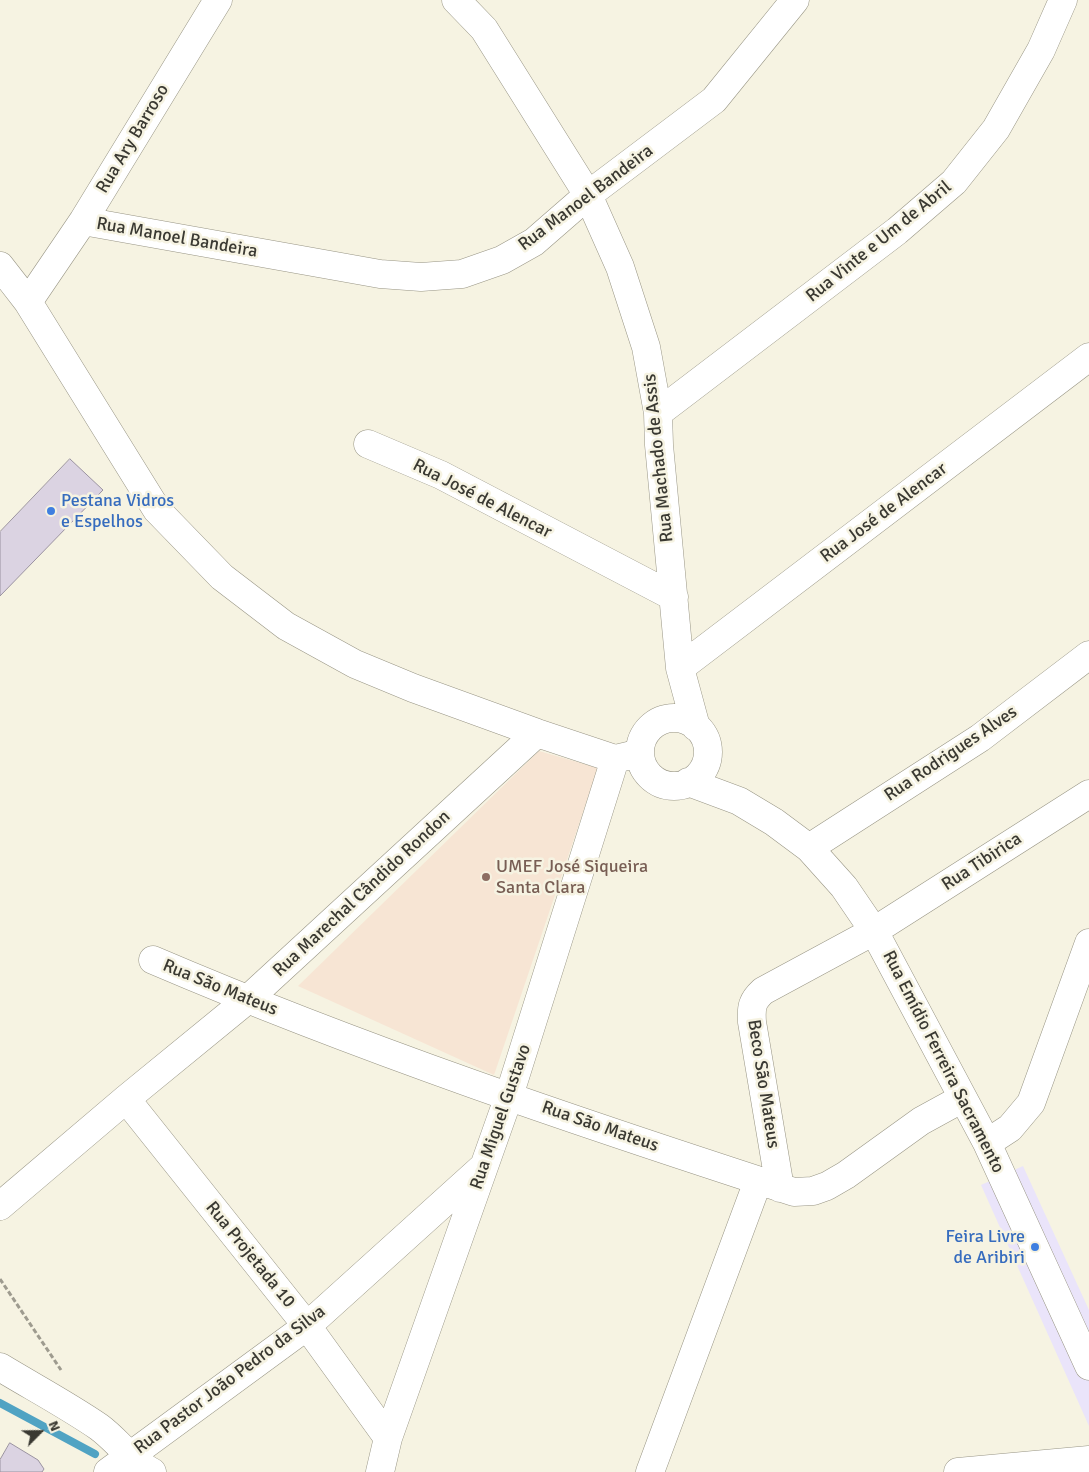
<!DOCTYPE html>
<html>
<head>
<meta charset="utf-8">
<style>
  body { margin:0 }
  #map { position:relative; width:1089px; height:1472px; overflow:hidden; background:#f6f3e2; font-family:Signika,sans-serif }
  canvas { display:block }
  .north { position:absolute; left:15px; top:1407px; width:50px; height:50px; -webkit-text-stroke:4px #f6f3e2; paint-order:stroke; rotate:67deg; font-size:14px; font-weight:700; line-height:20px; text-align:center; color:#3a3932 }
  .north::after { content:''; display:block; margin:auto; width:18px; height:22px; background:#3a3932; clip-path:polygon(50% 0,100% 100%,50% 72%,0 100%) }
</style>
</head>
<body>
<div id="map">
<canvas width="1089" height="1472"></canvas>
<div class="north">N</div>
</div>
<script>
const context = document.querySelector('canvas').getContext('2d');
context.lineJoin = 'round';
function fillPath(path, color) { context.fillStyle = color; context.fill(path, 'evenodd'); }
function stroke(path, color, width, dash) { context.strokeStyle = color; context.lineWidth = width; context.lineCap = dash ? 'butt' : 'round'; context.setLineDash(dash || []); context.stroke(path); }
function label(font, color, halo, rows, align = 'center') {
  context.font = font + ' Signika,sans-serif'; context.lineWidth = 5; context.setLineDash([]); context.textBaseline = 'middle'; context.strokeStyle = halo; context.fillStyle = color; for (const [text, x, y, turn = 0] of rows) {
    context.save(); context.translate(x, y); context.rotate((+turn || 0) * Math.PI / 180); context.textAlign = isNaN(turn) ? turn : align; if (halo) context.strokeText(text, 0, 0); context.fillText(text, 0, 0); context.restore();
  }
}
fillPath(new Path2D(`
  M 1023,1166 L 1089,1310 L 1089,1426 L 981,1185 Z`), '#eae4fa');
fillPath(new Path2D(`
  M 539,751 L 598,768 L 494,1075 L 298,986 Z`), '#f7e5d4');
stroke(new Path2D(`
  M 0,1403 L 95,1454`), '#50a3c3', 8);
const building = new Path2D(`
  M 70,459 L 103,490 L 0,596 L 0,532 Z
  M 10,1443 L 38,1460 L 44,1469 L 42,1472 L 0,1472 L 0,1460 Z`);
fillPath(building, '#dbd3e2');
stroke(building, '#9a92a0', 1);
const minor = new Path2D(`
  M 456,0 L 484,29 L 588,195 L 620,267 L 646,347 L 658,413 L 659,445 L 680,668 L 696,727
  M 83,221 L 380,274 L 421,277 L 462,274 L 502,260 L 534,242 L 588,195 L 714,100 L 795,0
  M 0,266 L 28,302 L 157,510 L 222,577 L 286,626 L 355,664 L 413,688 L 537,733 L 615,759 L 640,753
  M 28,302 L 83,221 L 218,0
  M 658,413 L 897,231 L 954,182 L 996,129 L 1041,50 L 1063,0
  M 368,444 L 441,475 L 674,597
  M 680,668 L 1089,357
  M640 752a34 34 0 1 1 68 0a34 34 0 1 1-68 0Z
  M 688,782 L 739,801 L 774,822 L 809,848 L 844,887 L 874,931 L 987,1143 L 1089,1366
  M 809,848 L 980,738 L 1089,655
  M 153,960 C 361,1049 578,1122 794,1192 L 813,1191 L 827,1186 L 846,1175 L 921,1121 L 963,1098
  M 126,1099 L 307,1326 L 388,1438
  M 987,1143 L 1010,1128 L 1031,1103 L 1089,943
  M 780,1188 L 752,1022 C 751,1007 752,1001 763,991 L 874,931 L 1089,794
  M 0,1206 L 126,1099 L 247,1000 L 537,733
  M 0,1367 C 33,1387 67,1405 99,1427 C 118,1441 131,1461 152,1472
  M 108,1472 L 307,1326 L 482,1168
  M 380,1472 L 388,1438 L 509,1096 L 615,759
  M 650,1472 L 758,1181
  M 958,1472 L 1089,1460`);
stroke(minor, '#989585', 29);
stroke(new Path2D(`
  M 0,1279 L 61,1370`), '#9e9b8f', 3, [5, 2.5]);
stroke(minor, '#fff', 28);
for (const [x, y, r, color] of [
  [51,511,5,"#3f7fe0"],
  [486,877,5,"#8d6e63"],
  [1035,1247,5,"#3f7fe0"]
]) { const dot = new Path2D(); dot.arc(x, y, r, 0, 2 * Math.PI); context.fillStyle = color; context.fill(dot); stroke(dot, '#f6f3e2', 2); }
label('18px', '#3a3932', '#f6f3e2', [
  ["Rua Ary Barroso",133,139,-59],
  ["Rua Manoel Bandeira",586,198,-37],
  ["Rua Manoel Bandeira",177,238,10],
  ["Rua Vinte e Um de Abril",879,242,-39],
  ["Rua Machado de Assis",659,458,-96],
  ["Rua José de Alencar",482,499,27],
  ["Rua José de Alencar",884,513,-37],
  ["Rua Rodrigues Alves",951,754,-34],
  ["Rua Tibirica",982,862,-33],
  ["Rua Marechal Cândido Rondon",362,894,-43],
  ["Rua São Mateus",220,988,22],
  ["Rua Emídio Ferreira Sacramento",943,1062,63],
  ["Beco São Mateus",763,1084,81],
  ["Rua Miguel Gustavo",501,1117,-71],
  ["Rua São Mateus",600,1127,19],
  ["Rua Projetada 10",250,1255,51],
  ["Rua Pastor João Pedro da Silva",230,1380,-37]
]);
label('18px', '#366cbe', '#f6f3e2', [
  ["Pestana Vidros",61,501],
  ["e Espelhos",61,522],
  ["Feira Livre",1025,1237,"right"],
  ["de Aribiri",1025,1258,"right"]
], 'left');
label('18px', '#785e54', '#f6f3e2', [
  ["UMEF José Siqueira",496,867],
  ["Santa Clara",496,888]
], 'left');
</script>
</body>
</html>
